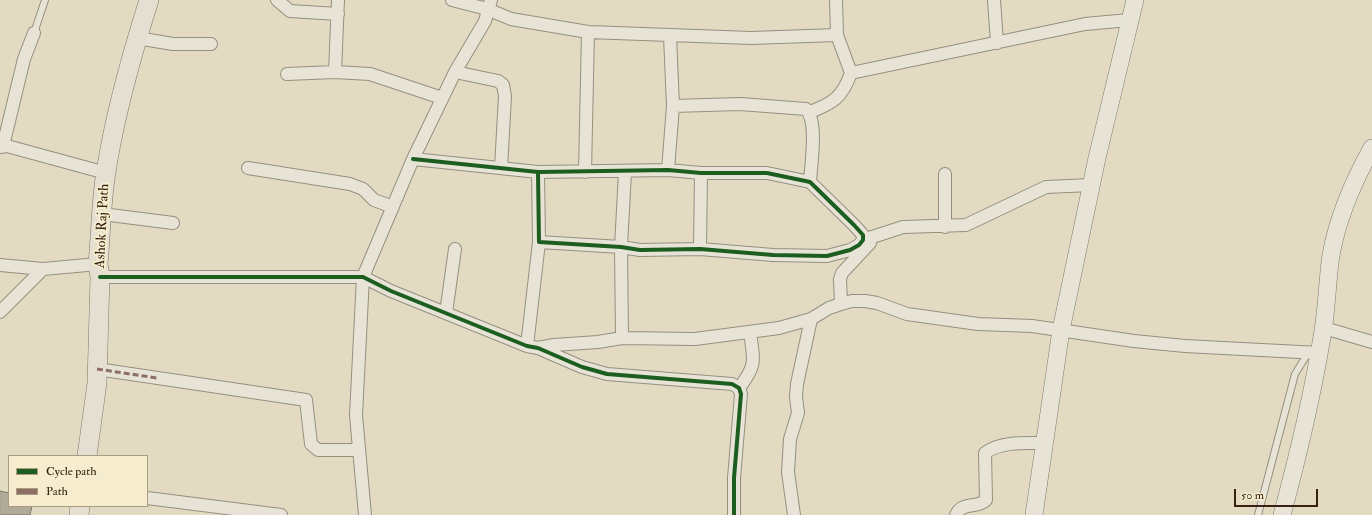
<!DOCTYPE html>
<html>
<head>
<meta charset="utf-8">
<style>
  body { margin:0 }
  #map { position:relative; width:1372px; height:515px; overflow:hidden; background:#e2dbc2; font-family:"IM FELL Double Pica",serif }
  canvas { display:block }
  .legend { position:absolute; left:8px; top:455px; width:140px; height:52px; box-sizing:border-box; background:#f5edce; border:1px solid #a99c83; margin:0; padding:5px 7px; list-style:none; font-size:12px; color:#362212 }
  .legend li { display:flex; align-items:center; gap:8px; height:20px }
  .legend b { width:20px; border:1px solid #a99c83 }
  .scale { position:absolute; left:1234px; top:489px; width:84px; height:18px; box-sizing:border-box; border:2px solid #362212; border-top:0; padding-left:5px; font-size:12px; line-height:14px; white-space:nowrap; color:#362212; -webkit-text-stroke:3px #f5edce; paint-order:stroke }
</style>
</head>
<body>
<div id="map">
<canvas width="1372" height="515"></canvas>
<ul class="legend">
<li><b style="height:5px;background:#1b5e20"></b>Cycle path</li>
<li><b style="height:5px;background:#8d6e63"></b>Path</li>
</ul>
<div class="scale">50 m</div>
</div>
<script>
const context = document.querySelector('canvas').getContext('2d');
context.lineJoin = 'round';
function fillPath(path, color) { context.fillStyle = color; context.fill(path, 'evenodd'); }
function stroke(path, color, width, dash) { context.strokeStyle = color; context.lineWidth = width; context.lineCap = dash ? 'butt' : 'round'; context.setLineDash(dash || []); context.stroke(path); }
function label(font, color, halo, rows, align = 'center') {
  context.font = font + ' "IM FELL Double Pica",serif'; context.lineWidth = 4; context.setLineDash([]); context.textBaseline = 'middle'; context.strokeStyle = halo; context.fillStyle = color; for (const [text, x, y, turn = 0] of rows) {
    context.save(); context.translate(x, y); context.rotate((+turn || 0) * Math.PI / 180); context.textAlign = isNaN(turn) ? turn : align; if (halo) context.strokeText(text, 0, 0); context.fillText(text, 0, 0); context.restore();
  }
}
const building = new Path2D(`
  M 0,491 L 9,493 L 9,506 L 32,506 L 30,515 L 0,515 Z`);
fillPath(building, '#b0aa98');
stroke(building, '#7d7668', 1);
const lane = new Path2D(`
  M 34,33 L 45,0
  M 1258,515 L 1295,374 L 1308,353`);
const street = new Path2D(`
  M 277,0 L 290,11 L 338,14
  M 452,0 L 487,9 L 511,19 L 588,32 L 751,38 L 837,35 L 851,73 L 1085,24 L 1129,20
  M 836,0 L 837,35
  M 994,0 L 997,43
  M 137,38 L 173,44 L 211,44
  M 335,72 L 338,0
  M 455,72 L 498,81 L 503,85 L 505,96 L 501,168
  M 287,74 L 335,72 L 370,74 L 442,98
  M 673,106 L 740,104 L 806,109 C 818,121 811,164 810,182
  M 810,112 C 833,103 842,98 851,73
  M 3,146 L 24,59 L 34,33
  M 0,147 L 7,146 L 106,173
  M 413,159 L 538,172 L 668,170 L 701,173 L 767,173 L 810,182 L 854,225 L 863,235 L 863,240 L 859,245 L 850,250 L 827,256 L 773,255 L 700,249 L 640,250 L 621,247 L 539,242 L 538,172
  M 248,168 L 350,184 L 363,189 L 374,200 L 393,207
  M 668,170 L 673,106 L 670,36
  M 585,172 L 588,32
  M 102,214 L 173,223
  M 945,227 L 945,174
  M 863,240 L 903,227 L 966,225 L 1046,187 L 1091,185
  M 700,249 L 701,173
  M 0,265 L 43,269 L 98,264
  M 100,277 L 363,277 L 391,291 L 527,346 L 538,348 L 582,367 L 607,374 L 732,384 L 739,388 L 741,394 L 734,478 L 734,515
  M 841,304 L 840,279 L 842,273 L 870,243
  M 0,312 L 43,269
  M 446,313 L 455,249
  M 1324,328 L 1372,342
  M 622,338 L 695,339 L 779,328 L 811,319 L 829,308 L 841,304 L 852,301 L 865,301 L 877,303 L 907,314 L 978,324 L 1032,326 L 1134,341 L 1185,346 L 1319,353
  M 527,346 L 539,242
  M 538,348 L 554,345 L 598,342 L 622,338 L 621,247 L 625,172
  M 97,369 L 306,400 L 311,444 L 318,450 L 358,450
  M 739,388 C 757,365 754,360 750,333
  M 147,498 L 281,515
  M 365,515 L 356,415 L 363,277 L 413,159 L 455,72 L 485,21 L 491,0
  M 794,515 L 788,472 L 790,439 L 798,413 L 796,397 L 797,384 L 811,319
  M 956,515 C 962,501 977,509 986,500 L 985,453 C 1001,441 1026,443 1045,443`);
const secondary = new Path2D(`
  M 1034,515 L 1061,330 L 1097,158 L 1135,0
  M 1282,515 C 1298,456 1312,397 1322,337 C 1327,310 1327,282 1331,255 C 1338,216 1353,182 1372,148`);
const primary = new Path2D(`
  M 87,456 L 97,383 L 100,277 L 98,264 C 101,233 101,202 106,172 C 115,113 131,57 149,0
  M 79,515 L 80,506`);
stroke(lane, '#958f7f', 8);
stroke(street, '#958f7f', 14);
stroke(secondary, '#7d7668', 18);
stroke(primary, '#7d7668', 20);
stroke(lane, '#e7e4d7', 6);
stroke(street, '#e7e4d7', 12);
stroke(secondary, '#e7e4d7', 17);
stroke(primary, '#e4dfd0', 19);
stroke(new Path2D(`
  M 97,369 L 157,378`), '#8d6e63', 3, [6, 3]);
stroke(new Path2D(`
  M 413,159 L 538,172 L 668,170 L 701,173 L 767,173 L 810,182 L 854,225 L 863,235 L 863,240 L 859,245 L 850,250 L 827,256 L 773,255 L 700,249 L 640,250 L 621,247 L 539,242 L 538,172
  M 100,277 L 363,277 L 391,291 L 527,346 L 538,348 L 582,367 L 607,374 L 732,384 L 739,388 L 741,394 L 734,478 L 734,515`), '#1b5e20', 4);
label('14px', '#362212', '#f5edce', [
  ["Ashok Raj Path",103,226,-87]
]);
</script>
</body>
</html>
